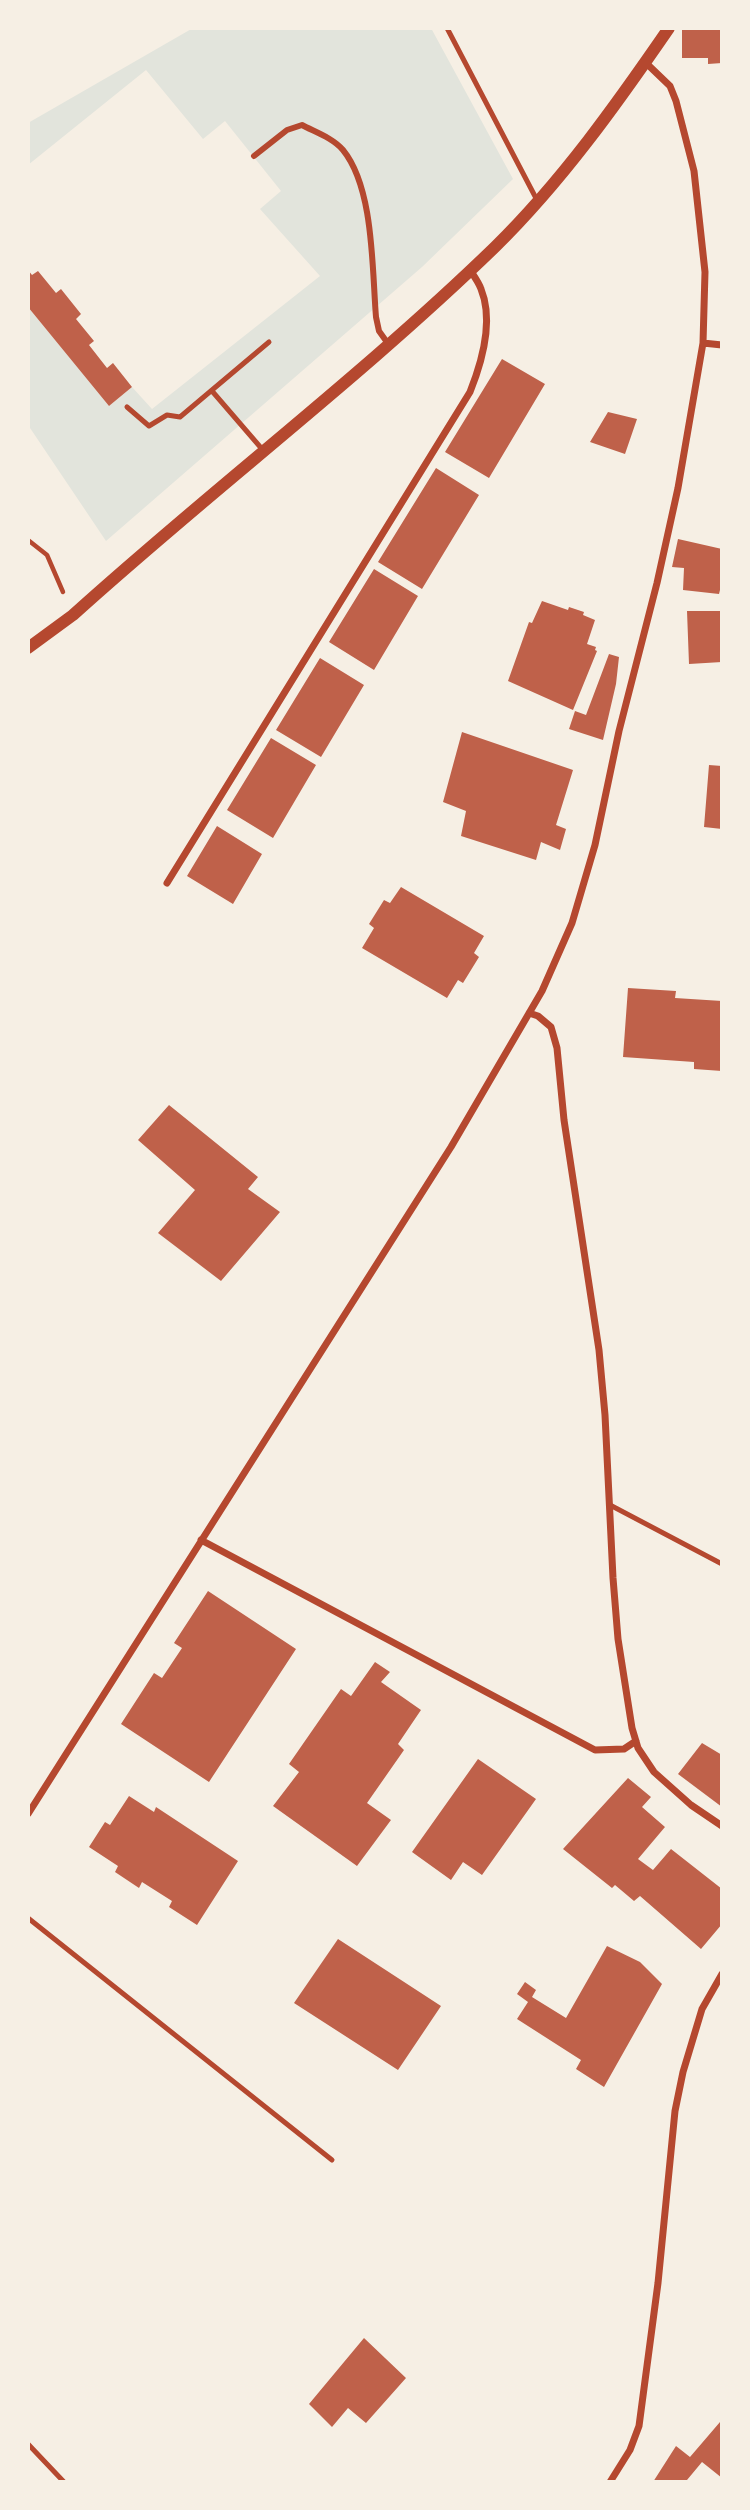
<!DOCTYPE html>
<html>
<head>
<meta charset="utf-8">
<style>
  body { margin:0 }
  #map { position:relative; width:750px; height:2510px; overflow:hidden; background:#f6efe4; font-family:"Space Grotesk",sans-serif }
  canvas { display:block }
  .frame { position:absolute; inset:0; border:30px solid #f6efe4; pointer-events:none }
</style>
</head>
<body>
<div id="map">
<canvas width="750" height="2510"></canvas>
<div class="frame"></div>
</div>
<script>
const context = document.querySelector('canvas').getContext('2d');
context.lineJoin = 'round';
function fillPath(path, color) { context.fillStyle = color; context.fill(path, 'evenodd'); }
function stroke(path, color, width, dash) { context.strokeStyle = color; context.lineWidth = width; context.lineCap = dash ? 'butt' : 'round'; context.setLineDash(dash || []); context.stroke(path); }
fillPath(new Path2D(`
  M 193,28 L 431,28 L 513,179 L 422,267 L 106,541 L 28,425 L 28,307 L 109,406 L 132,387 L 152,409 L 320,276 L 260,209 L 281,191 L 225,121 L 203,139 L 146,70 L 28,165 L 28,123 Z`), '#e2e4dc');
fillPath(new Path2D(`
  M 682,28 L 722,28 L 722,63 L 708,64 L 708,58 L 682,58 Z
  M 28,270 L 32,275 L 38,271 L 56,293 L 61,289 L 81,314 L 76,319 L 94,341 L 89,345 L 107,368 L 113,363 L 132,387 L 109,406 L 28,307 Z
  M 502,359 L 545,384 L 489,478 L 445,452 Z
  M 608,412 L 637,419 L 625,454 L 590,442 Z
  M 436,468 L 479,495 L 422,589 L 378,562 Z
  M 678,539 L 722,549 L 722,591 L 720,590 L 719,594 L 683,590 L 684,568 L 672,567 Z
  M 374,569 L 418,596 L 374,670 L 329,642 Z
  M 542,601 L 568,610 L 569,607 L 584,612 L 583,615 L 595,620 L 587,644 L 596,647 L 595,650 L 597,651 L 573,710 L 508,681 L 529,622 L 532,623 Z
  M 687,611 L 722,611 L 722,662 L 689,664 Z
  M 609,654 L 619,657 L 616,684 L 603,740 L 569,729 L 575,711 L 586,715 Z
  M 320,658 L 364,685 L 321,757 L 276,730 Z
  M 462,732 L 573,770 L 556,825 L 566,829 L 560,850 L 541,842 L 536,860 L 461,836 L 466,811 L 443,802 Z
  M 271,738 L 316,765 L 273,838 L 227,810 Z
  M 709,765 L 722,766 L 722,829 L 704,827 Z
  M 217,826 L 262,854 L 233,904 L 187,876 Z
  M 401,887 L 484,936 L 474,953 L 479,957 L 463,983 L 458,980 L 447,998 L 362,948 L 374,928 L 369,924 L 384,900 L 390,903 Z
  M 628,988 L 676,991 L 675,998 L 722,1001 L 722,1071 L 694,1069 L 694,1062 L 623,1057 Z
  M 169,1105 L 258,1177 L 248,1189 L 280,1212 L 221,1281 L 158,1233 L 195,1190 L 138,1140 Z
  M 208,1591 L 296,1649 L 209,1782 L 121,1724 L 154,1673 L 162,1678 L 182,1648 L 174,1643 Z
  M 375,1662 L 390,1672 L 381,1682 L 421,1710 L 398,1744 L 404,1750 L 367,1803 L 391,1820 L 357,1866 L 273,1806 L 299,1772 L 289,1764 L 341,1689 L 351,1696 Z
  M 702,1743 L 722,1755 L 722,1807 L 678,1774 Z
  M 478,1759 L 536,1799 L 482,1875 L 463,1862 L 451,1880 L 412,1852 Z
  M 628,1778 L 651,1797 L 642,1807 L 665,1827 L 638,1859 L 653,1870 L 671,1849 L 722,1889 L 722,1924 L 701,1949 L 640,1896 L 634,1901 L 615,1885 L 612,1888 L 563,1849 Z
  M 129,1796 L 154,1812 L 156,1807 L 238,1861 L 197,1925 L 169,1907 L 172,1901 L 142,1882 L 139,1888 L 115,1872 L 118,1866 L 89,1847 L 105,1822 L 110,1825 Z
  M 338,1939 L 441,2006 L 398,2070 L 294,2003 Z
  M 607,1946 L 640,1962 L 662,1984 L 604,2087 L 576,2069 L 581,2060 L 517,2019 L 528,2002 L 517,1994 L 525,1982 L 536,1990 L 532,1997 L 566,2018 Z
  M 364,2338 L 406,2378 L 366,2423 L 348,2408 L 332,2427 L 309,2404 Z
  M 720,2422 L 722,2425 L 722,2478 L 702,2462 L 687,2480 L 690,2482 L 653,2482 L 676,2446 L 690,2457 Z`), '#bf614a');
stroke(new Path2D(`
  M 28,540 L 47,555 L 63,592`), '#b5482f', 4.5);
stroke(new Path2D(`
  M 447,28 L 538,202
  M 212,391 L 262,449
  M 127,407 L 149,426 L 167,415 L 180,417 L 269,342
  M 610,1505 L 722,1564
  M 28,1918 L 332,2160
  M 28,2444 L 64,2482`), '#b5482f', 5);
stroke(new Path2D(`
  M 254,156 L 287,130 L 302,125 C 315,132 333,138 343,150 C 374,188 372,269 376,317 L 379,331 L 389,345`), '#b5482f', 6);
stroke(new Path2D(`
  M 703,343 L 722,345
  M 167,883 L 470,392 C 482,362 494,321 481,289 C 479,283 474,276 470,270
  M 529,1013 L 538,1016 L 551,1027 L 557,1048 L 564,1120 L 599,1350 L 605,1415 L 613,1578 L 618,1639 L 632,1728 L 638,1748 L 654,1772 L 691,1805 L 722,1826
  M 201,1540 L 595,1750 L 624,1749 L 636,1741
  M 28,1814 L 451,1147 L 542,991 L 572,923 L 595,845 L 619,731 L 657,583 L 678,488 L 703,343 L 705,272 L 694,171 L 676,101 L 670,86 L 645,62
  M 610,2482 L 630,2450 L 639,2426 L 658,2283 L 675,2111 L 683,2072 L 702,2009 L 722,1974`), '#b5482f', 7);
stroke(new Path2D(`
  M 28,648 L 73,615 C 211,490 361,377 495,247 C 562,181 616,105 669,28`), '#b5482f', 12);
</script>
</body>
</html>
